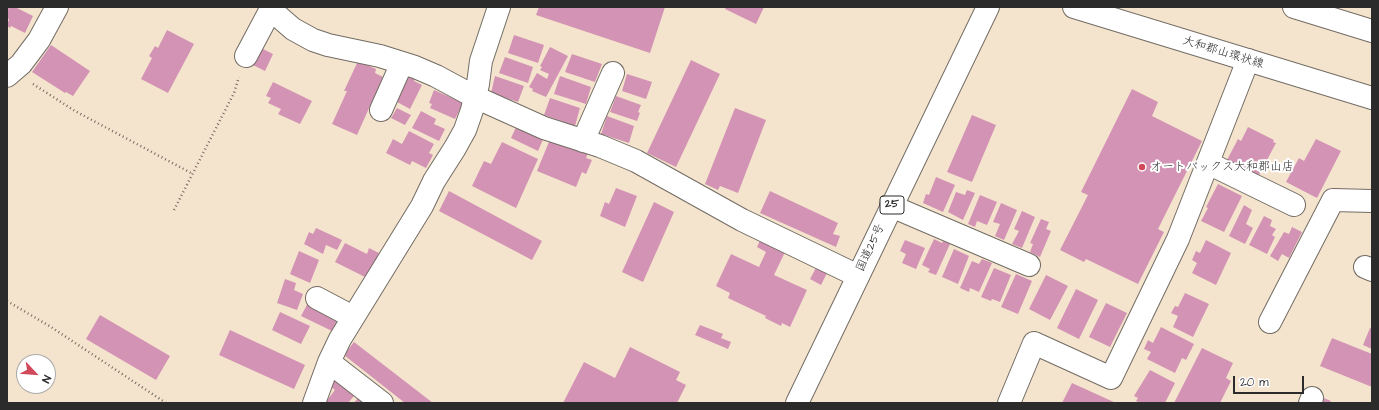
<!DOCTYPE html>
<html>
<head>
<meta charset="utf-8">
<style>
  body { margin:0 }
  #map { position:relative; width:1379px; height:410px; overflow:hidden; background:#f5e4cd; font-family:"Architects Daughter",sans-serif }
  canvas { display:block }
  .frame { position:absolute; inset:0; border:8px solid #2b2b2b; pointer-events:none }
  .north { position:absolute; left:16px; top:354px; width:40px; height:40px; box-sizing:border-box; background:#fff; border:1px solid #aaa; border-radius:50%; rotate:116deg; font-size:11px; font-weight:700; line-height:16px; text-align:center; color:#2b2b2b }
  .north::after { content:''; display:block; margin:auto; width:14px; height:18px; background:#d1495b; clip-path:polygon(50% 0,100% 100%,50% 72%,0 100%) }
  .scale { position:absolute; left:1233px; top:376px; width:71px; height:18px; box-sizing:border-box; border:2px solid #2b2b2b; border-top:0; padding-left:5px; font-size:12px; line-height:14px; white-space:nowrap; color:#2b2b2b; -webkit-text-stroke:3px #fff; paint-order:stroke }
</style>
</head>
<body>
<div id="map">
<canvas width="1379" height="410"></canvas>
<div class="frame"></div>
<div class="north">N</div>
<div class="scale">20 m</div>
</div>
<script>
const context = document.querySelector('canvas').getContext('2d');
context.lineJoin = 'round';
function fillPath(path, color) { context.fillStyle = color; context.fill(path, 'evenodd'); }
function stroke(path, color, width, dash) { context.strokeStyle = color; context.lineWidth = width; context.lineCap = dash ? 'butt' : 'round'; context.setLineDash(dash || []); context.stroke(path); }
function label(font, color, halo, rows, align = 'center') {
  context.font = font + ' "Architects Daughter","Klee One",sans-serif'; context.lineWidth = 4; context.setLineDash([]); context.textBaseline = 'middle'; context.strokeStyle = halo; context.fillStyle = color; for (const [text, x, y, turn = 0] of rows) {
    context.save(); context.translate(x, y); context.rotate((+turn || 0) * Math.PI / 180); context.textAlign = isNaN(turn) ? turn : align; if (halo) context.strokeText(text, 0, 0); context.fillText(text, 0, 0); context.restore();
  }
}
fillPath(new Path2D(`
  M 9,7 L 15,7 L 33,16 L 25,33 L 11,26 L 10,28 L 7,26 L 9,19 L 7,18 L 7,11 Z
  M 539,7 L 665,7 L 650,53 L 536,15 Z
  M 726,7 L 764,7 L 756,24 L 725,9 Z
  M 167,30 L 194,44 L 168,93 L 141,79 L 152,58 L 149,56 L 155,46 L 158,48 Z
  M 514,35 L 544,45 L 538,63 L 508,53 Z
  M 51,45 L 90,71 L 73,96 L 66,92 L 65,93 L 32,72 Z
  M 550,47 L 568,56 L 546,97 L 532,91 L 533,89 L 529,87 L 537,73 L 547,79 L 549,74 L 540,70 L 542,67 L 540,66 Z
  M 261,48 L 273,54 L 265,71 L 253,65 Z
  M 572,54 L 602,64 L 595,82 L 565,72 Z
  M 505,57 L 533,67 L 528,83 L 499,73 Z
  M 691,60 L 720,74 L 676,167 L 647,153 Z
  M 358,61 L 376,69 L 375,73 L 383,77 L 357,135 L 332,124 L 347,91 L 344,91 Z
  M 627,74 L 652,82 L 646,99 L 622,91 Z
  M 406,75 L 415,79 L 414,81 L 422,85 L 410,109 L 397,102 Z
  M 495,76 L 524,86 L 518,102 L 491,93 Z
  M 560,76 L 591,87 L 586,104 L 554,94 Z
  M 273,82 L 312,101 L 300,124 L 278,114 L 281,109 L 268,103 L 271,98 L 266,96 Z
  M 1132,89 L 1158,102 L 1152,116 L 1202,141 L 1158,229 L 1164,232 L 1138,284 L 1086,259 L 1084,262 L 1060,250 L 1088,195 L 1081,192 Z
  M 434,90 L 463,103 L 455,119 L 430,108 L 432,104 L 429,103 Z
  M 616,96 L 641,105 L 638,112 L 640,113 L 637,121 L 610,112 Z
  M 550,98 L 580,108 L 575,126 L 544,115 Z
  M 397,108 L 411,115 L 405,125 L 391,118 Z
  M 735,108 L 766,120 L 738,193 L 720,186 L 718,190 L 705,184 Z
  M 421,111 L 436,119 L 434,124 L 445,129 L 439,141 L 412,128 Z
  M 972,115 L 996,125 L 972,182 L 947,172 Z
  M 607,116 L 634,126 L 629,143 L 601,134 Z
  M 518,123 L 545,135 L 538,151 L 511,138 Z
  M 1248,127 L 1274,140 L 1273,142 L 1276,143 L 1258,177 L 1237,165 L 1236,167 L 1227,160 L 1238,139 L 1241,141 Z
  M 409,131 L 434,144 L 429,153 L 433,155 L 426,168 L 412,161 L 410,165 L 386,153 L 393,139 L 402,144 Z
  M 551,137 L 588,153 L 586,158 L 592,160 L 586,174 L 582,172 L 576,187 L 537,171 Z
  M 1316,139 L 1341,151 L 1317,198 L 1286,182 L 1299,158 L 1304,161 Z
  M 502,142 L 538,159 L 516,208 L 472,186 L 484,161 L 491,164 Z
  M 936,177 L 955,185 L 943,212 L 923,203 L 926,194 L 929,195 Z
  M 1218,184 L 1242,196 L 1224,232 L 1201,221 L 1208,208 L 1206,207 Z
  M 616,188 L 637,196 L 625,227 L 600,216 L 605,202 L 609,204 Z
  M 967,190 L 975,193 L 963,220 L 948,212 L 956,192 L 965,195 Z
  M 449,191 L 542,241 L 532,260 L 439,211 Z
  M 770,191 L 838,223 L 833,234 L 840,236 L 836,247 L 760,213 Z
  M 980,195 L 997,202 L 987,225 L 977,221 L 975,227 L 968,224 Z
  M 654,202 L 674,212 L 643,282 L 622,272 Z
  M 1001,203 L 1017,210 L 1004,240 L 995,236 L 1000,224 L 993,222 Z
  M 1244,205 L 1252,210 L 1246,224 L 1253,228 L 1245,244 L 1229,236 Z
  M 1022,211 L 1035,217 L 1022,248 L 1012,244 L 1019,231 L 1014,229 Z
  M 1264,216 L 1272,220 L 1270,226 L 1276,229 L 1272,235 L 1275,237 L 1267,254 L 1249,245 Z
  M 1041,219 L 1049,222 L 1046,229 L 1051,231 L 1040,257 L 1030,252 L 1033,244 L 1030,243 Z
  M 1292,227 L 1302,232 L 1289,258 L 1282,254 L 1278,261 L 1270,256 L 1284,232 L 1289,234 Z
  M 316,228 L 342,240 L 337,250 L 326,245 L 323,254 L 304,244 L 309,232 L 313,234 Z
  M 762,236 L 785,252 L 774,275 L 807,290 L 790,327 L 782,323 L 781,326 L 765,318 L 766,316 L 728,298 L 730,293 L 716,286 L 731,254 L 759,267 L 766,252 L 757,247 Z
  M 934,239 L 942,243 L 943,241 L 950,244 L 936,275 L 928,272 L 930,269 L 922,265 Z
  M 905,240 L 925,248 L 916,269 L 902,263 L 906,254 L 900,251 Z
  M 1206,240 L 1231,253 L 1216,285 L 1192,273 L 1197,263 L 1192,260 L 1196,251 L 1200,253 Z
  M 345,243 L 367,254 L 369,248 L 379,253 L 367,278 L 335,262 Z
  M 954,249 L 969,256 L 958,284 L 942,277 Z
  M 299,251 L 319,260 L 310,283 L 290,274 Z
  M 982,259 L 992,263 L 979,292 L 970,288 L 969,292 L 960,288 L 972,261 L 979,264 Z
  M 818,264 L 829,269 L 821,285 L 810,279 Z
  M 994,268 L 1011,275 L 1000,302 L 992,299 L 991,301 L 981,297 Z
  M 1016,274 L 1032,281 L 1018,314 L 1001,307 Z
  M 1046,275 L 1068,286 L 1050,320 L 1029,309 Z
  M 285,279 L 296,283 L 294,290 L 303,294 L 297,310 L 277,303 Z
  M 1076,289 L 1098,300 L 1079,339 L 1057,328 Z
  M 1185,293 L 1209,304 L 1193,337 L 1173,327 L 1178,316 L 1171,313 L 1175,306 L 1178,307 Z
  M 309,301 L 339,317 L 332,331 L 301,316 Z
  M 1106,303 L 1127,313 L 1110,347 L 1089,337 Z
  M 280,312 L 310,326 L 301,344 L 272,330 Z
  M 100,315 L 170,356 L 156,380 L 86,339 Z
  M 700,325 L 723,334 L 721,338 L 731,342 L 728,349 L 695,335 Z
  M 1161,327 L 1194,344 L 1186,360 L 1182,358 L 1175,373 L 1147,359 L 1151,352 L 1144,349 L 1148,340 L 1153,343 Z
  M 1370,328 L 1372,329 L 1372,349 L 1363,345 Z
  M 230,330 L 305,365 L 294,389 L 219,355 Z
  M 1332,338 L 1372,354 L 1372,387 L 1320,366 Z
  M 354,342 L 433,403 L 405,403 L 344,355 Z
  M 630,347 L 680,372 L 676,380 L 686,385 L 677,403 L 563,403 L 584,362 L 615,378 Z
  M 1202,348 L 1233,363 L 1226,378 L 1231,381 L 1220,403 L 1174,403 Z
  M 1150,370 L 1175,383 L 1165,403 L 1140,403 L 1136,401 L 1138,398 L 1134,396 Z
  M 337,378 L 348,386 L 346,390 L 354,396 L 348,403 L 325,403 L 335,390 L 330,386 Z
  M 1072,383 L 1116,403 L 1062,403 Z
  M 360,395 L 366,403 L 354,403 Z
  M 1319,396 L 1331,401 L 1330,403 L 1316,403 Z`), '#d393b4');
const minor = new Path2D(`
  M 270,7 L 278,16 L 293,29 L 313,40 L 328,45 L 380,56 L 415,67 L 436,76 L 475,97 L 544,128 L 600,146 L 636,161 L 742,220 L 858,276
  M 246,56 L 271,9
  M 7,76 L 21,64 L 39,40 L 57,7
  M 381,110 L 402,63
  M 583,141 L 613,73
  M 1208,163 L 1294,205
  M 891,206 L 1029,265
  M 1365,267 L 1372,270
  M 317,298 L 353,317
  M 1270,322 L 1333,200 L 1372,201
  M 329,362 L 382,403
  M 314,403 L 329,362 L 340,339 L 422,206 L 434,181 L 455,148 L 465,130 L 472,110 L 478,84 L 481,61 L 499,7
  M 1009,403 L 1034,343 L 1111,378 L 1178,239 L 1248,60
  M 1310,403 L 1312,398`);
const secondary = new Path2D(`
  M 1074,7 L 1372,98
  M 1294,7 L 1372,31`);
const trunk = new Path2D(`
  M 797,403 L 988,7`);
stroke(minor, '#726c64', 24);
stroke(secondary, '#726c64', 24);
stroke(trunk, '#726c64', 24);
stroke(new Path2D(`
  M 33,84 L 75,111 L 193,174
  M 174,210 L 234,93 L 239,77
  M 7,301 L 51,327 L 166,403`), '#726c64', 2.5, [1, 3]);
stroke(minor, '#fff', 22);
stroke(secondary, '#fff', 22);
stroke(trunk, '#fff', 22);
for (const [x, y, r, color] of [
  [1142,167,4,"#d1495b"]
]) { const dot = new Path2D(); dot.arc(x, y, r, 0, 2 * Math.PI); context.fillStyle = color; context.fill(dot); stroke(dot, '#fff', 1.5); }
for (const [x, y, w] of [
  [892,205,24]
]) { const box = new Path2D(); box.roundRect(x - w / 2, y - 9, w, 18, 3); context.fillStyle = '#fff'; context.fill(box); stroke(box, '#2b2b2b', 1); }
label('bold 11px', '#2b2b2b', null, [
  ["25",892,205]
]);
label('12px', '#2b2b2b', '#fff', [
  ["大和郡山環状線",1223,53,17],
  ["国道25号",871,248,-65]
]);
label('12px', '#2b2b2b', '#fff', [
  ["オートバックス大和郡山店",1150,167]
], 'left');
</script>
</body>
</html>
